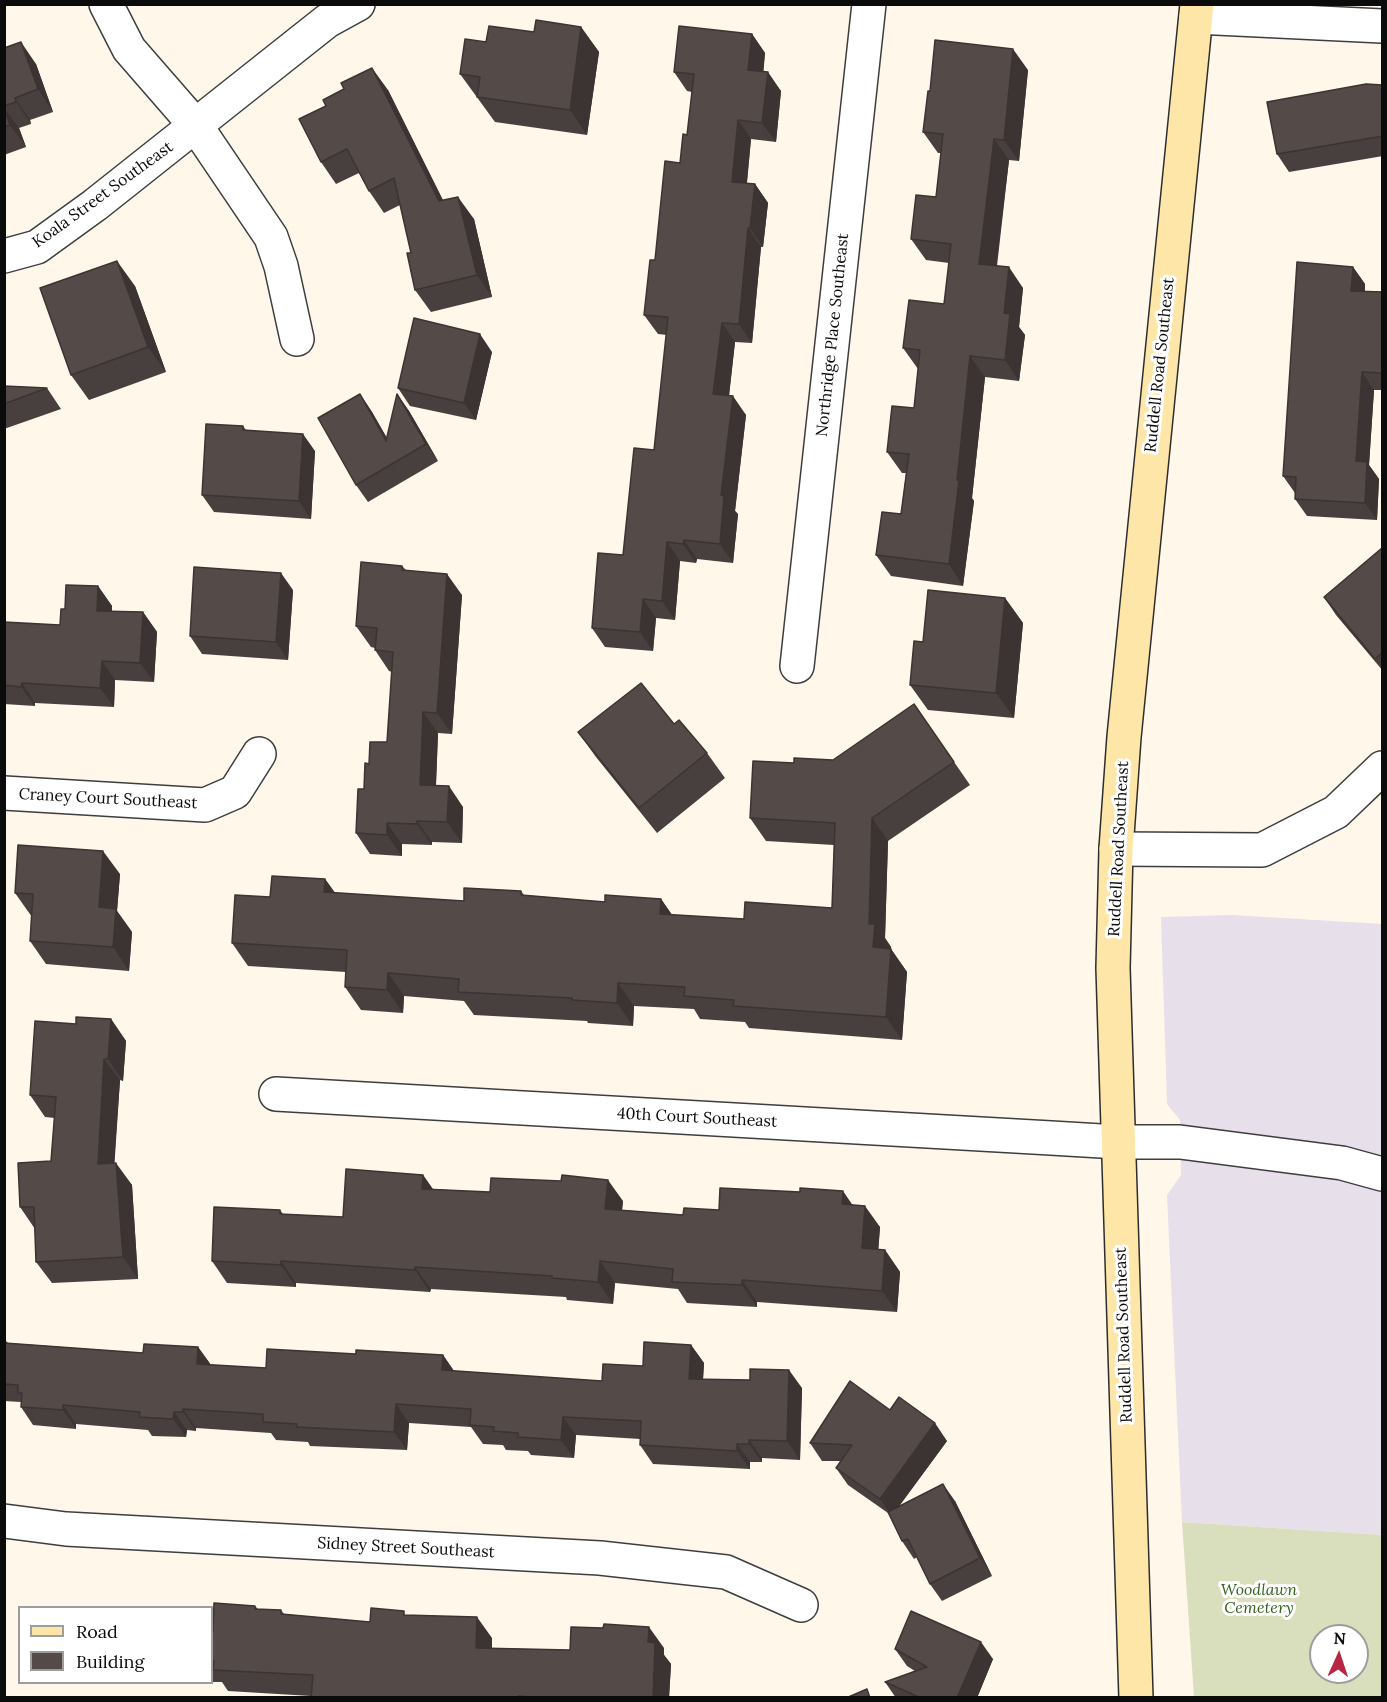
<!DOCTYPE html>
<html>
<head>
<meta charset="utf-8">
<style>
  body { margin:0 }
  #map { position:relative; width:1387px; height:1702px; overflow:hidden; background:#fff7ea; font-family:Lora,serif }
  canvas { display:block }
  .frame { position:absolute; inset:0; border:6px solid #0b0b0b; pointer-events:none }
  .legend { position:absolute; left:18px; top:1606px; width:195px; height:78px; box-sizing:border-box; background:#fff; border:2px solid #9d9d9d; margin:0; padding:8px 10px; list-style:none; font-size:18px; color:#0b0b0b }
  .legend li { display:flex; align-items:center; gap:12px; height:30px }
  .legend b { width:30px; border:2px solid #9d9d9d }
  .north { position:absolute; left:1309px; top:1624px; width:60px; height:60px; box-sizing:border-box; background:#fff; border:2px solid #9d9d9d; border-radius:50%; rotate:3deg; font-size:16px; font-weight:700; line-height:24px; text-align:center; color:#0b0b0b }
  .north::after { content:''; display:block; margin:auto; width:21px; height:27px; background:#b72744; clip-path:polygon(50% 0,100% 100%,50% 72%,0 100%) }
</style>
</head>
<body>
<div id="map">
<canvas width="1387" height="1702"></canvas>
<div class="frame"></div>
<ul class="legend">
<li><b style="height:8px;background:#fde6a7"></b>Road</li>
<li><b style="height:16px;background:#544b48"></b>Building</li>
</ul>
<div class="north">N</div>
</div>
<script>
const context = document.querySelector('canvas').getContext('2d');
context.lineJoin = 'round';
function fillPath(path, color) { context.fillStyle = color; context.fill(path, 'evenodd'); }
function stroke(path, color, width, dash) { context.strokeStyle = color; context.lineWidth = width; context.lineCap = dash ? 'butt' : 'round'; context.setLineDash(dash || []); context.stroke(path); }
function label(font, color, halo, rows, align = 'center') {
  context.font = font + ' Lora,serif'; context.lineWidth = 6; context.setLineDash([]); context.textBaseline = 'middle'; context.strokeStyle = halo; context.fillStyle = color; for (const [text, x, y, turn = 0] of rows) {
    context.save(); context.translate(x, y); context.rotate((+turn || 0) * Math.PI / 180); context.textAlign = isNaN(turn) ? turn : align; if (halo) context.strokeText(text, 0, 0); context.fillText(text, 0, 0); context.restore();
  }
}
fillPath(new Path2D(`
  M 1232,915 L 1382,924 L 1382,1535 L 1182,1522 L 1167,1195 L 1181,1175 L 1180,1120 L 1167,1104 L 1161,917 Z`), '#e7dfea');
fillPath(new Path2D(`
  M 1182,1522 L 1382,1535 L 1382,1697 L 1194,1697 ZM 1321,1636 L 1357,1636 L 1357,1672 L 1321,1672 Z`), '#d9dfbd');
const street = new Path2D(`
  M 106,4 L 129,49 L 196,126 L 271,237 L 281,266 L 297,339
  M 1196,17 L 1382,26
  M 4,256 L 37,247 L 95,205 L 327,21 L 358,4
  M 797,666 L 869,4
  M 4,793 L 205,805 L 235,792 L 259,754
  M 1116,849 L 1262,850 L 1336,812 L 1382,768
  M 276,1094 L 1051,1138 L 1118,1142 L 1180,1142 L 1342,1163 L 1382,1174
  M 4,1521 L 66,1529 L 600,1558 L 726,1572 L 801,1605`);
const secondary = new Path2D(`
  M 1136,1698 L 1113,968 L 1116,849 L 1124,737 L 1197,4`);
stroke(street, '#3e3e3e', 36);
stroke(secondary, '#2d2d2d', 36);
stroke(street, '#fff', 33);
stroke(secondary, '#fde6a7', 33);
fillPath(new Path2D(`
  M 581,27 L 599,52 L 587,135 L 495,122 L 460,74 L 486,42 L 534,32 Z
  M 752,34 L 765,53 L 763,72 L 781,91 L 776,142 L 751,139 L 747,183 L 755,184 L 768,203 L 763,247 L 761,247 L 752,343 L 735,342 L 729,396 L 746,415 L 735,511 L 738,514 L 733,563 L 697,559 L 696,563 L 680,561 L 675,620 L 656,618 L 653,651 L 605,647 L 592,628 L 623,555 L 654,450 L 667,335 L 658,334 L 644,315 L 655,260 L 687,135 L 692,92 L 687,91 L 674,72 Z
  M 4,48 L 36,64 L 53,112 L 30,120 L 31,124 L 19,128 L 26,147 L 4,155 Z
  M 1028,70 L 1019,161 L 1009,160 L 997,266 L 1023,288 L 1019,327 L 1025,335 L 1019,381 L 985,377 L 972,498 L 974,501 L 963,586 L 891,576 L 876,555 L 901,514 L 906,473 L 902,473 L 887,452 L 914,408 L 918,369 L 903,348 L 944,304 L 949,263 L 926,260 L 911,239 L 936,197 L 941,153 L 938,153 L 923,132 L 930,91 Z
  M 1383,85 L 1383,156 L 1289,172 L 1277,154 Z
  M 388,90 L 443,201 L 474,219 L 492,297 L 431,312 L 415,290 L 411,253 L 400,205 L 384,213 L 369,191 L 359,173 L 336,184 L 321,162 L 326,106 Z
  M 1353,267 L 1365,284 L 1365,291 L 1383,292 L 1383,390 L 1374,390 L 1369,465 L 1379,479 L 1377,520 L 1307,516 L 1295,499 L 1295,493 L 1283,476 Z
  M 135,286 L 166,372 L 89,400 L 71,375 Z
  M 492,352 L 476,420 L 410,406 L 398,388 Z
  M 4,386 L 47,388 L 61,409 L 4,429 Z
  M 360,394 L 372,412 L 387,438 L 397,394 L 409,411 L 438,461 L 368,502 L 356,485 Z
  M 243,426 L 246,430 L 315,451 L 311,519 L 214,512 L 202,495 Z
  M 1383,549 L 1383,671 L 1336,615 L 1324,597 Z
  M 402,566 L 406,570 L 462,595 L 452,734 L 438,733 L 436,786 L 463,807 L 462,843 L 432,842 L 432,845 L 402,844 L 402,856 L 370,854 L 356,833 L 369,764 L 387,742 L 392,672 L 389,671 L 375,650 L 375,648 L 371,647 L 356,626 Z
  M 98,586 L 112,606 L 112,611 L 143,612 L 157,632 L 154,682 L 115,680 L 114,707 L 35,703 L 35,706 L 4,704 L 4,622 L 60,625 L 65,609 Z
  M 293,590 L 288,660 L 202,654 L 190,636 Z
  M 1005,598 L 1023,623 L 1014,718 L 928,710 L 910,685 L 923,642 Z
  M 914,704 L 970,785 L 888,841 L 885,938 L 891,947 L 891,949 L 907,972 L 902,1040 L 749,1028 L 745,1022 L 700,1019 L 694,1009 L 634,1006 L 633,1026 L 588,1023 L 587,1021 L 474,1015 L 464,1001 L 404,996 L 403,1013 L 361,1010 L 345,987 L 346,972 L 248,966 L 232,943 L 270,897 L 325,879 L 335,893 L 464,901 L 521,891 L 524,895 L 605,902 L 661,899 L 672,915 L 744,919 L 832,908 L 834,845 L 766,841 L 750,818 L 794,763 L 833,760 Z
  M 674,724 L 707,753 L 725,778 L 657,833 L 596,757 L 578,732 Z
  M 120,874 L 117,911 L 132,932 L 129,971 L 46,964 L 30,941 L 32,917 L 15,893 Z
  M 111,1019 L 126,1041 L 123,1081 L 120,1080 L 114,1163 L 132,1185 L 138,1279 L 52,1283 L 36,1262 L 35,1229 L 20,1207 L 51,1161 L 55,1118 L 45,1117 L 30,1095 L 76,1024 Z
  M 423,1175 L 433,1189 L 623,1201 L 622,1210 L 683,1215 L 719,1210 L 852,1204 L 880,1227 L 878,1250 L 885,1250 L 900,1272 L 897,1312 L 757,1302 L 757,1307 L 687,1303 L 678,1289 L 615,1283 L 613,1304 L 567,1300 L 566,1297 L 431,1289 L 430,1292 L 296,1283 L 296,1287 L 227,1283 L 212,1261 L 280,1210 L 283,1214 L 343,1217 Z
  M 4,1339 L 8,1343 L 143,1353 L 198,1347 L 211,1365 L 266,1368 L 356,1354 L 443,1355 L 454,1371 L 602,1381 L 643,1366 L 691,1345 L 704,1363 L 703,1379 L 802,1388 L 800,1460 L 762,1458 L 762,1462 L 750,1462 L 750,1469 L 653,1464 L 640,1445 L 640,1439 L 576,1435 L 574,1458 L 531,1455 L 528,1451 L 506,1450 L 503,1445 L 483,1444 L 471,1427 L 409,1423 L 407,1450 L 310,1446 L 308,1442 L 276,1440 L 271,1433 L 196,1428 L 196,1431 L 187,1430 L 186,1437 L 152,1436 L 148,1430 L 76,1424 L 76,1429 L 33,1425 L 21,1407 L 21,1402 L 4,1401 Z
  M 890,1410 L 947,1441 L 899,1506 L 955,1501 L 992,1576 L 942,1601 L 930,1584 L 917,1557 L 914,1559 L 902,1541 L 888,1513 L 848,1485 L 836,1468 L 841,1461 L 822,1461 L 810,1443 Z
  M 255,1606 L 258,1609 L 281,1610 L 284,1614 L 370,1622 L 407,1615 L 492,1638 L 492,1648 L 570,1650 L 664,1648 L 664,1655 L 671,1664 L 669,1698 L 311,1698 L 311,1696 L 228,1691 L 222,1682 L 212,1682 L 212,1632 Z
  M 895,1649 L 993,1659 L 977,1698 L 896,1698 L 885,1682 L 915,1671 L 907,1666 Z`), '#48403e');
fillPath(new Path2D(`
  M 581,27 L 599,52 L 587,135 L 570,110 Z
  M 752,34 L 765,53 L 762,89 L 748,70 Z
  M 21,42 L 36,64 L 53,112 L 38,89 Z
  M 1013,49 L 1028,70 L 1019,161 L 1004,140 Z
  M 372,68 L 388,90 L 455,224 L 439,201 Z
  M 768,72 L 781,91 L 776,142 L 762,123 Z
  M 15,98 L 30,120 L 31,124 L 16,102 Z
  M 4,108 L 19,128 L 26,147 L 10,125 Z
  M 738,120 L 751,139 L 745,201 L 732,182 Z
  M 994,139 L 1009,160 L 994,285 L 979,264 Z
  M 755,184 L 768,203 L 763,247 L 750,228 Z
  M 458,197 L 474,219 L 492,297 L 477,275 Z
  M 748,228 L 761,247 L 752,343 L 739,324 Z
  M 117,261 L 135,286 L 166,372 L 148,347 Z
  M 1009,267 L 1023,288 L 1019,327 L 1025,335 L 1019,381 L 1005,360 L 1004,313 Z
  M 1353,267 L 1365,284 L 1364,308 L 1351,291 Z
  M 722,323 L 735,342 L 727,413 L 713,394 Z
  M 480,334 L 492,352 L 476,420 L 464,403 Z
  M 970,356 L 985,377 L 972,498 L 974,501 L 963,586 L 949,564 Z
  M 1362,372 L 1374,390 L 1369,465 L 1379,479 L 1377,520 L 1365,503 L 1356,461 Z
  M 360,394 L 372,412 L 398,458 L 386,441 Z
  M 397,394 L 409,411 L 438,461 L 426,444 Z
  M 733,396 L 746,415 L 735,511 L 738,514 L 733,563 L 720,544 L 721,495 Z
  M 303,434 L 315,451 L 311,519 L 299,501 Z
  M 684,540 L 697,559 L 696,563 L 683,544 Z
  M 667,542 L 680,561 L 675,620 L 662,601 Z
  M 281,573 L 293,590 L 288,660 L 276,642 Z
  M 447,574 L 462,595 L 452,734 L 437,713 Z
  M 98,586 L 112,606 L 111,630 L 97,611 Z
  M 1005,598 L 1023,623 L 1014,718 L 996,693 Z
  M 643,599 L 656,618 L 653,651 L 640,632 Z
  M 143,612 L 157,632 L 154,682 L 140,663 Z
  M 102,661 L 115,680 L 114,707 L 100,688 Z
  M 22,683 L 35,703 L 35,706 L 21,687 Z
  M 423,712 L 438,733 L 435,806 L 420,785 Z
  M 449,786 L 463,807 L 462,843 L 447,822 Z
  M 872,818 L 888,841 L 885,938 L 891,947 L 889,970 L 873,947 L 869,924 Z
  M 417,821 L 432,842 L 432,845 L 417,824 Z
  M 387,823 L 402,844 L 402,856 L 387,835 Z
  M 103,851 L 120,874 L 117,911 L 132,932 L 129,971 L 113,947 L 99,907 Z
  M 325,879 L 341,901 L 324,892 Z
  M 661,899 L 677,922 L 660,914 Z
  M 891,949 L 907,972 L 902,1040 L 886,1017 Z
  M 388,973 L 404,996 L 403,1013 L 387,990 Z
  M 618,983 L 634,1006 L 633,1026 L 617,1003 Z
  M 111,1019 L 126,1041 L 123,1081 L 108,1059 Z
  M 104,1059 L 120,1080 L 113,1186 L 98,1164 Z
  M 116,1163 L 132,1185 L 138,1279 L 123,1257 Z
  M 423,1175 L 438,1197 L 422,1189 Z
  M 608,1180 L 623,1201 L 620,1230 L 605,1209 Z
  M 843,1191 L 858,1213 L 842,1204 Z
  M 865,1206 L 880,1227 L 877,1270 L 862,1248 Z
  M 885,1250 L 900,1272 L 897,1312 L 882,1291 Z
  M 281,1261 L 296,1283 L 296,1287 L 281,1265 Z
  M 600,1261 L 615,1283 L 613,1304 L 598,1282 Z
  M 415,1267 L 431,1289 L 430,1292 L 415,1270 Z
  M 742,1280 L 757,1302 L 757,1307 L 742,1285 Z
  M 691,1345 L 704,1363 L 702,1397 L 689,1379 Z
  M 198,1347 L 211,1365 L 197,1364 Z
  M 443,1355 L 456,1374 L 442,1370 Z
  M 789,1370 L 802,1388 L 800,1460 L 787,1441 Z
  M 396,1404 L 409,1423 L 407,1450 L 394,1432 Z
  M 63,1405 L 76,1424 L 76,1429 L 63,1410 Z
  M 183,1409 L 196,1428 L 196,1431 L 183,1412 Z
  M 174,1412 L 187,1430 L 186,1437 L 173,1419 Z
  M 563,1417 L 576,1435 L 574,1458 L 561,1440 Z
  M 935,1423 L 947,1441 L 892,1516 L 880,1499 Z
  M 749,1440 L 762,1458 L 762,1462 L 749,1444 Z
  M 737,1444 L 750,1462 L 750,1469 L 737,1451 Z
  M 943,1484 L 955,1501 L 992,1576 L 980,1558 Z
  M 477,1617 L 492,1638 L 491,1669 L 476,1648 Z
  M 649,1627 L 664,1648 L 664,1655 L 671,1664 L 669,1698 L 653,1698 L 648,1642 Z
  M 981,1642 L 993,1659 L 977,1698 L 957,1698 Z`), '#3b3432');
const building = new Path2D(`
  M 536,20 L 581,27 L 570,110 L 477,97 L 480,77 L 460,74 L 465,39 L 486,42 L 489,26 L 534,32 Z
  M 679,26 L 752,34 L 748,70 L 768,72 L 762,123 L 738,120 L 732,182 L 755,184 L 750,228 L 748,228 L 739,324 L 722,323 L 713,394 L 733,396 L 721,495 L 724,496 L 720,544 L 684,540 L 683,544 L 667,542 L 662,601 L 643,599 L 640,632 L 592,628 L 598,553 L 623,555 L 634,448 L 654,450 L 668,317 L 644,315 L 650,260 L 655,260 L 665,161 L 680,163 L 683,134 L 687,135 L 694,74 L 674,72 Z
  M 935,40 L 1013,49 L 1004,140 L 994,139 L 979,264 L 1009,267 L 1004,313 L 1010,314 L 1005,360 L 970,356 L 957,480 L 959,480 L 949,564 L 876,555 L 882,512 L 901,514 L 909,454 L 887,452 L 892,406 L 914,408 L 920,350 L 903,348 L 909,300 L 944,304 L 951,244 L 911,239 L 916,195 L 936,197 L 943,134 L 923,132 L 928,91 L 930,91 Z
  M 21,42 L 38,89 L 15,98 L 16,102 L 4,106 L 4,48 Z
  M 372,68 L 439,201 L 458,197 L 477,275 L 415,290 L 407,253 L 411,253 L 394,178 L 369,191 L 347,149 L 321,162 L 299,119 L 326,106 L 323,100 L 344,89 L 341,83 Z
  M 1366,84 L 1383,85 L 1383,136 L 1277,154 L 1267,102 Z
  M 4,109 L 10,125 L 4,127 Z
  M 117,261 L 148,347 L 71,375 L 40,288 Z
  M 1297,262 L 1353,267 L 1351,291 L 1383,292 L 1383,373 L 1362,372 L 1356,461 L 1367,462 L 1365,503 L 1295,499 L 1296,477 L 1283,476 Z
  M 414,318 L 480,334 L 464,403 L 398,388 Z
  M 4,386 L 47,388 L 4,404 Z
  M 360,394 L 386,441 L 397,394 L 426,444 L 356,485 L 318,418 Z
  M 206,424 L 243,426 L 243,430 L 303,434 L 299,501 L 202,495 Z
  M 1382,548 L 1383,652 L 1375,659 L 1324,597 Z
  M 361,562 L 402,566 L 402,570 L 447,574 L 437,713 L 423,712 L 420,785 L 449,786 L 447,822 L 417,821 L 417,824 L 387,823 L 387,835 L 356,833 L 358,789 L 364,789 L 365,763 L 369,764 L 370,742 L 387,742 L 393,652 L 375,650 L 377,628 L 356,626 Z
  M 194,567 L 281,573 L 276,642 L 190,636 Z
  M 66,585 L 98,586 L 97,611 L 143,612 L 140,663 L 102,661 L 100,688 L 22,683 L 21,687 L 4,685 L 4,622 L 60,625 L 61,609 L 65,609 Z
  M 928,590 L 1005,598 L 996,693 L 910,685 L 914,641 L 923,642 Z
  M 641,683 L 674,724 L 679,720 L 707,753 L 639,808 L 578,732 Z
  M 914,704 L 954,762 L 872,818 L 869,924 L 875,924 L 873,947 L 891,949 L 886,1017 L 733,1006 L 734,1000 L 684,996 L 685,987 L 618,983 L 617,1003 L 572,1000 L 572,998 L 458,992 L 459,979 L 388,973 L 387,990 L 345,987 L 347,950 L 232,943 L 235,895 L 270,897 L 272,876 L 325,879 L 324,892 L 464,901 L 464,888 L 521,891 L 521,895 L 605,902 L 605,895 L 661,899 L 660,914 L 744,919 L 745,902 L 832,908 L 835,823 L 750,818 L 753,761 L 794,763 L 794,758 L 833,760 Z
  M 18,845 L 103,851 L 99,907 L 116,909 L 113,947 L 30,941 L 33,894 L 15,893 Z
  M 76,1017 L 111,1019 L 108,1059 L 104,1059 L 98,1164 L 116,1163 L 123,1257 L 36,1262 L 34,1207 L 20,1207 L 18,1163 L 51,1161 L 56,1097 L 30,1095 L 35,1021 L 76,1024 Z
  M 346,1169 L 423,1175 L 422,1189 L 490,1192 L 491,1178 L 561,1181 L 562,1175 L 608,1180 L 605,1209 L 683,1215 L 684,1208 L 719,1210 L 720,1188 L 800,1192 L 800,1188 L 843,1191 L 842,1204 L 865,1206 L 862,1248 L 885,1250 L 882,1291 L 742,1280 L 742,1285 L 672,1282 L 673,1269 L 600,1261 L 598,1282 L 552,1278 L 552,1276 L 415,1267 L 415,1270 L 281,1261 L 281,1265 L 212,1261 L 214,1207 L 280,1210 L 280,1214 L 343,1217 Z
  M 644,1342 L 691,1345 L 689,1379 L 750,1380 L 750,1369 L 789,1370 L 787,1441 L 749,1440 L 749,1444 L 737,1444 L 737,1451 L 640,1445 L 641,1421 L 563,1417 L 561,1440 L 518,1437 L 518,1433 L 493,1431 L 494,1427 L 470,1425 L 471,1409 L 396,1404 L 394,1432 L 297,1427 L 297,1424 L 263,1422 L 263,1414 L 183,1409 L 183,1412 L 174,1412 L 173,1419 L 139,1417 L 140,1412 L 63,1405 L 63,1410 L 21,1407 L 22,1393 L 18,1393 L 18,1385 L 4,1384 L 4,1343 L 143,1353 L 144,1344 L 198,1347 L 197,1364 L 266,1368 L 267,1349 L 356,1354 L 356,1350 L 443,1355 L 442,1370 L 602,1381 L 603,1364 L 643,1366 Z
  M 850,1381 L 890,1410 L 899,1397 L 935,1423 L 880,1499 L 836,1468 L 852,1445 L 810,1443 Z
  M 943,1484 L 980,1558 L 930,1584 L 908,1539 L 902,1541 L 888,1512 Z
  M 214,1603 L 255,1606 L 255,1609 L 281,1610 L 281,1614 L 370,1622 L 371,1608 L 404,1611 L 404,1615 L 477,1617 L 476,1648 L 570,1650 L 571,1627 L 603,1628 L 604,1624 L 649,1627 L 648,1642 L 655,1643 L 653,1698 L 544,1698 L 518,1696 L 518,1698 L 311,1698 L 313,1675 L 213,1670 L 214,1661 L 212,1661 L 212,1632 L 213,1632 Z
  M 911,1611 L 981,1642 L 957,1698 L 921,1698 L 885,1682 L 927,1667 L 895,1649 Z
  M 867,1689 L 870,1698 L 846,1698 Z`);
fillPath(building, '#544b48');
stroke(building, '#3b3432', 1.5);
label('16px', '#0b0b0b', '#fff', [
  ["Koala Street Southeast",103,195,-36],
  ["Northridge Place Southeast",833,335,-84],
  ["Ruddell Road Southeast",1160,365,-84],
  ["Craney Court Southeast",108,799,3],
  ["Ruddell Road Southeast",1119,849,-87],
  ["40th Court Southeast",697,1118,3],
  ["Ruddell Road Southeast",1124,1335,-92],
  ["Sidney Street Southeast",406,1548,3]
]);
label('italic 16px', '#36611e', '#fff', [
  ["Woodlawn",1259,1590],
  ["Cemetery",1259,1608]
]);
</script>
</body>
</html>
